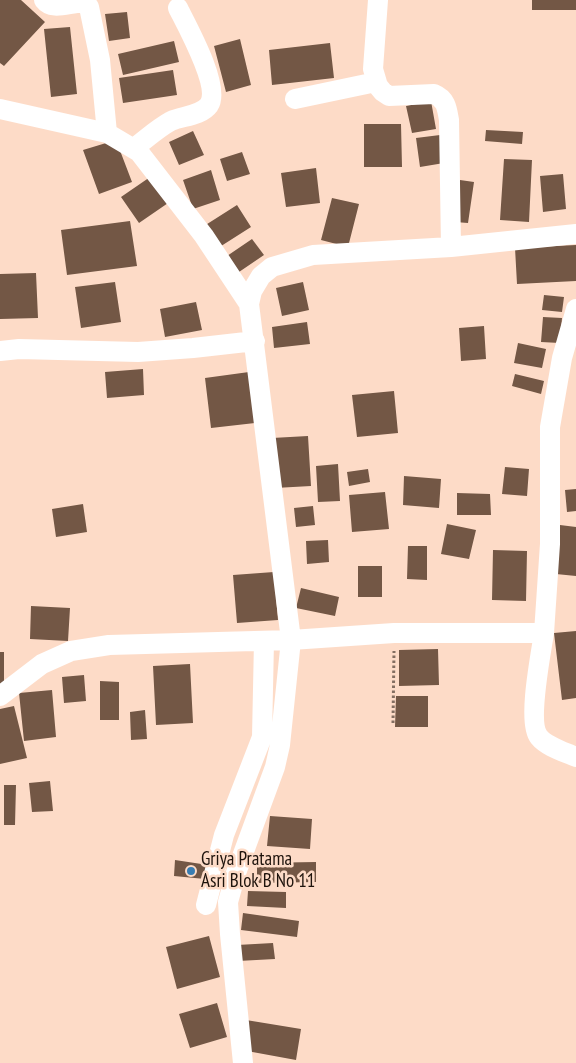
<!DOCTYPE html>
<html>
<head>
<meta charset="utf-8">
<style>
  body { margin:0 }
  canvas { display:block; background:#fddbc7 }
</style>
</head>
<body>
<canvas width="576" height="1063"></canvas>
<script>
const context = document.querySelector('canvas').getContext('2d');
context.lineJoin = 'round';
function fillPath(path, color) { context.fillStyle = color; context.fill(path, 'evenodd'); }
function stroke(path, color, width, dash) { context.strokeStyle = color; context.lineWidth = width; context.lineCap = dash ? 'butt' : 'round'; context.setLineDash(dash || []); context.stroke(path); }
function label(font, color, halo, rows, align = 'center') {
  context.font = font + ' "PT Sans Narrow",sans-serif'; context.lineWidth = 5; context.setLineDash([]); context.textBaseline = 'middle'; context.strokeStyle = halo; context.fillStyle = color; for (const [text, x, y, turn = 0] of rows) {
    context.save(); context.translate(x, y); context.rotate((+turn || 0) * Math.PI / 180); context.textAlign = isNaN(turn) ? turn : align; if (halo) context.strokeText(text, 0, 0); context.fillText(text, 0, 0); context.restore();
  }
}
fillPath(new Path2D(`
  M 0,0 L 21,0 L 45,22 L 4,66 L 0,63 Z
  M 532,0 L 576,0 L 576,10 L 532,10 Z
  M 127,12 L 130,38 L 109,41 L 105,14 Z
  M 70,27 L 77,94 L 51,97 L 44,29 Z
  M 240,39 L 251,85 L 226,92 L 214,46 Z
  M 174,41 L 179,62 L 123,75 L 118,54 Z
  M 330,43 L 334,78 L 272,85 L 269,50 Z
  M 173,70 L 177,95 L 123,103 L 119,78 Z
  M 431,101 L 436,129 L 412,133 L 406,106 Z
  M 364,124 L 401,124 L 402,167 L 364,167 Z
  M 486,130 L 523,132 L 522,144 L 485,141 Z
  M 193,131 L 204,155 L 179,165 L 169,142 Z
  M 440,135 L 444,163 L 420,167 L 416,138 Z
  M 116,140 L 132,182 L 99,194 L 83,150 Z
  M 242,152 L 250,174 L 227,181 L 220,159 Z
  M 504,159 L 532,160 L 529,222 L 500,220 Z
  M 316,168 L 320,203 L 286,207 L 281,173 Z
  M 211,170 L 220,200 L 193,209 L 183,180 Z
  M 563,174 L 566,209 L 543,212 L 540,176 Z
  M 153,175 L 171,201 L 139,223 L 121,197 Z
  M 460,180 L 474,182 L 468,223 L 455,222 Z
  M 332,198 L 359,204 L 348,247 L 321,240 Z
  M 237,205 L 251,227 L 218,248 L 204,226 Z
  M 130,221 L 137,266 L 67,275 L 61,230 Z
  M 252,239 L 264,255 L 239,272 L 227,256 Z
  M 576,245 L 576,281 L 517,284 L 515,248 Z
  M 36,273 L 38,318 L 0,319 L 0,274 Z
  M 115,282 L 121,322 L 81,328 L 75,287 Z
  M 303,282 L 309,310 L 282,316 L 276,288 Z
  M 544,295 L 564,297 L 562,312 L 542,310 Z
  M 196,302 L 202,330 L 165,337 L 160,309 Z
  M 543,317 L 562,318 L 560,343 L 541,342 Z
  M 307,322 L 310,344 L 274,348 L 272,327 Z
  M 484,326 L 486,359 L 461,361 L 459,328 Z
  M 518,343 L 546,349 L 542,368 L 514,363 Z
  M 143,369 L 144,395 L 107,398 L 105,372 Z
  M 249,372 L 255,423 L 211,428 L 205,378 Z
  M 515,374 L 544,381 L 541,394 L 512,386 Z
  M 394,391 L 398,433 L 357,437 L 352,395 Z
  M 308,436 L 311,486 L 275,488 L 272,438 Z
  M 338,464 L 340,501 L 318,502 L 316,466 Z
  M 505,467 L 529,469 L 527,496 L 502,494 Z
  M 368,469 L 370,482 L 349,486 L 347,472 Z
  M 404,476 L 441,479 L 439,508 L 403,505 Z
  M 576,489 L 576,511 L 567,512 L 565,490 Z
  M 385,492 L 389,529 L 352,532 L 349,495 Z
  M 457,493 L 490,494 L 491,515 L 457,515 Z
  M 83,504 L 87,532 L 56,537 L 52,509 Z
  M 313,506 L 315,525 L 296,527 L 294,508 Z
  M 447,524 L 476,530 L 469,559 L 441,554 Z
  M 560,525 L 576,527 L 576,576 L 556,574 Z
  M 328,540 L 329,562 L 307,564 L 306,541 Z
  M 408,546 L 427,546 L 427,580 L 407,579 Z
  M 493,550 L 527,551 L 526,601 L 492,600 Z
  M 358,566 L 382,566 L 382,597 L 358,597 Z
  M 274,572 L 278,620 L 237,623 L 233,575 Z
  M 301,588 L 339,597 L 335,616 L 296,608 Z
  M 31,606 L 70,608 L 68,641 L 30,639 Z
  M 576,631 L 576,698 L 562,700 L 554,633 Z
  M 438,649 L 439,685 L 399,686 L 399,650 Z
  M 0,652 L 4,652 L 4,689 L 0,689 Z
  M 190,664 L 193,723 L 156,725 L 153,666 Z
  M 84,675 L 86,701 L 64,703 L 62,677 Z
  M 100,681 L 119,682 L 119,720 L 100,720 Z
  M 52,690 L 56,737 L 24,741 L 19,693 Z
  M 396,696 L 428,696 L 428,727 L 395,727 Z
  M 14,706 L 27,758 L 0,764 L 0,709 Z
  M 145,710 L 147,739 L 131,740 L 130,712 Z
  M 50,781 L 53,811 L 32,812 L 29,783 Z
  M 4,785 L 16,785 L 15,825 L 4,825 Z
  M 270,816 L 312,819 L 310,849 L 267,846 Z
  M 175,860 L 208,865 L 205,879 L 174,876 Z
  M 316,862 L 316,882 L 257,883 L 257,863 Z
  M 248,891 L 286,892 L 286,908 L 247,906 Z
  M 243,913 L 299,921 L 297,937 L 241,930 Z
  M 209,936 L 220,977 L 177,989 L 166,947 Z
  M 273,943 L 275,959 L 238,961 L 237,945 Z
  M 217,1003 L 227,1037 L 190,1048 L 179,1014 Z
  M 246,1020 L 301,1029 L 296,1060 L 247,1051 Z`), '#735745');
stroke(new Path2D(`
  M 393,723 L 394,651`), '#836e61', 3, [2.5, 2.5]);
stroke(new Path2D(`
  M 44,0 C 53,12 72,1 86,3 L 89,7 L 100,60 L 107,133
  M 378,0 L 373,69 L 378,86 L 383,92 L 389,96 L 434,94 C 446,99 447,108 449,120 L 451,247
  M 295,99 L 376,82
  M 0,109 L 107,133 L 139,152 L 204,236 L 249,304
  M 134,148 C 146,139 158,128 171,121 C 182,116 201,116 209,105 C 221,87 187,26 178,8
  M 0,351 L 19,349 L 138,352 L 193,348 L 255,341
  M 544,633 L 550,544 L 550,427 L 562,358 L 576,309
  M 0,696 L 42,664 L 71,651 L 109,645 L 291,640 L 249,304 L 252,291 L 261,276 L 272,267 L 313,255 L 451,247 L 576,234
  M 206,905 L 224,835 L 262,737 L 264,641
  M 243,1063 L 230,934 L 228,902 L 236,873 L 275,767 L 280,745 L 291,640 L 394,633 L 544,633 C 541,653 527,723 539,737 C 547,747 565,752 576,757`), '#fff', 20);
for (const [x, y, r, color] of [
  [191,871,5,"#387db2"]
]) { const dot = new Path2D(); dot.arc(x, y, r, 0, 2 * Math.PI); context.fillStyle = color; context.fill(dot); stroke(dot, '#fddbc7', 2); }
label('19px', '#1e130c', '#fddbc7', [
  ["Griya Pratama",201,860],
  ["Asri Blok B No 11",201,882]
], 'left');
</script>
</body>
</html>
